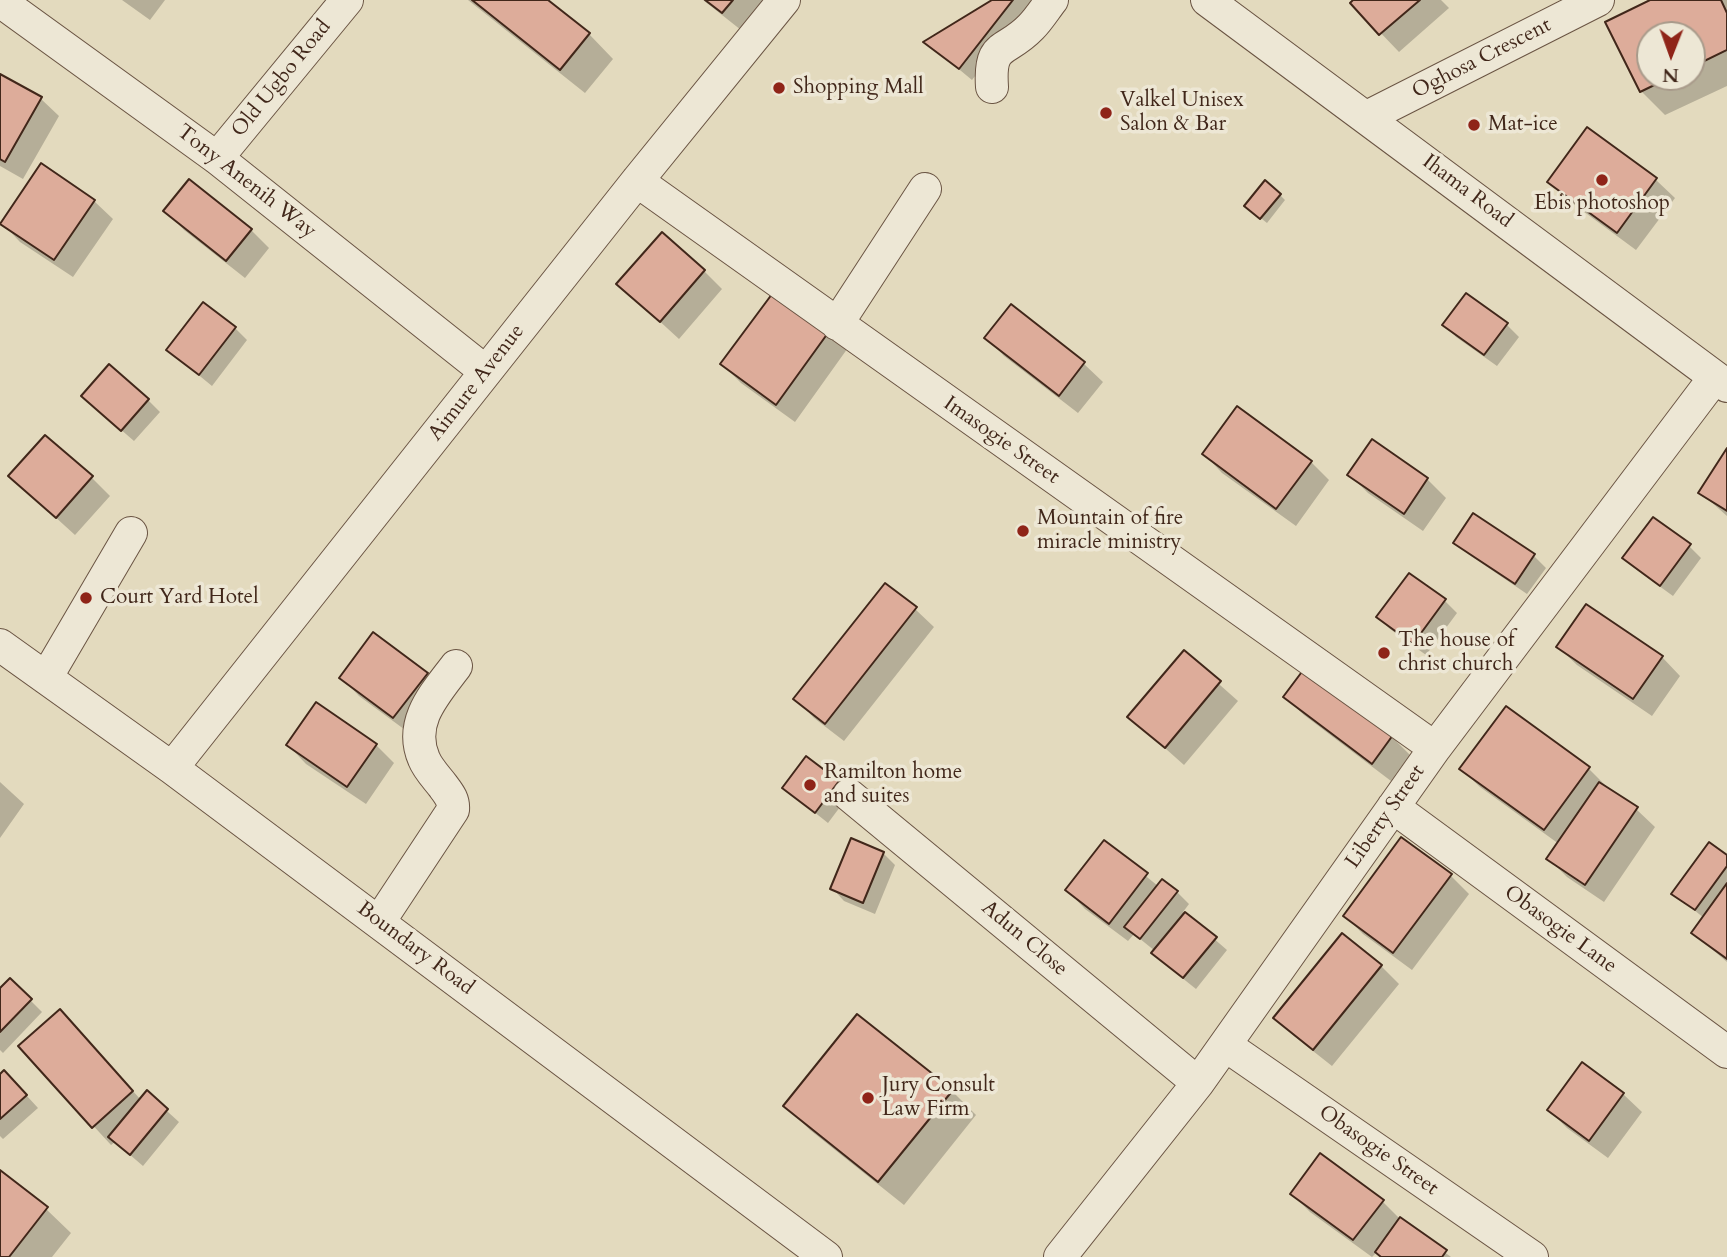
<!DOCTYPE html>
<html>
<head>
<meta charset="utf-8">
<style>
  body { margin:0 }
  #map { position:relative; width:1727px; height:1257px; overflow:hidden; background:#e3dabe; font-family:Cardo,serif }
  canvas { display:block }
  .north { position:absolute; left:1636px; top:21px; width:70px; height:70px; box-sizing:border-box; background:#ede7d5; border:2px solid #a89a8a; border-radius:50%; rotate:181deg; font-size:19px; font-weight:700; line-height:28px; text-align:center; color:#41271a }
  .north::after { content:''; display:block; margin:auto; width:24px; height:32px; background:#8f2418; clip-path:polygon(50% 0,100% 100%,50% 72%,0 100%) }
</style>
</head>
<body>
<div id="map">
<canvas width="1727" height="1257"></canvas>
<div class="north">N</div>
</div>
<script>
const context = document.querySelector('canvas').getContext('2d');
context.lineJoin = 'round';
function fillPath(path, color) { context.fillStyle = color; context.fill(path, 'evenodd'); }
function stroke(path, color, width, dash) { context.strokeStyle = color; context.lineWidth = width; context.lineCap = dash ? 'butt' : 'round'; context.setLineDash(dash || []); context.stroke(path); }
function label(font, color, halo, rows, align = 'center') {
  context.font = font + ' Cardo,serif'; context.lineWidth = 7; context.setLineDash([]); context.textBaseline = 'middle'; context.strokeStyle = halo; context.fillStyle = color; for (const [text, x, y, turn = 0] of rows) {
    context.save(); context.translate(x, y); context.rotate((+turn || 0) * Math.PI / 180); context.textAlign = isNaN(turn) ? turn : align; if (halo) context.strokeText(text, 0, 0); context.fillText(text, 0, 0); context.restore();
  }
}
fillPath(new Path2D(`
  M 122,0 L 165,0 L 150,20 Z
  M 468,0 L 546,0 L 589,34 L 613,59 L 585,93 Z
  M 703,0 L 765,0 L 741,30 Z
  M 995,0 L 1034,0 L 972,80 L 926,42 Z
  M 1356,0 L 1441,0 L 1449,8 L 1399,52 L 1352,3 Z
  M 1654,0 L 1727,0 L 1727,86 L 1665,115 L 1641,91 ZM 1650,35 L 1692,35 L 1692,77 L 1650,77 Z
  M 0,76 L 40,98 L 59,116 L 23,179 L 0,166 Z
  M 1588,130 L 1656,180 L 1675,198 L 1636,250 L 1568,200 L 1550,181 Z
  M 190,181 L 251,230 L 269,248 L 245,278 L 184,230 L 166,211 Z
  M 1280,195 L 1285,200 L 1267,223 L 1252,211 Z
  M 94,201 L 113,219 L 73,277 L 20,242 L 2,223 Z
  M 704,271 L 722,289 L 679,339 L 619,284 Z
  M 778,288 L 850,345 L 795,422 L 741,383 L 722,364 Z
  M 1011,306 L 1084,364 L 1103,382 L 1078,413 L 1004,356 L 986,337 Z
  M 1445,325 L 1507,325 L 1519,337 L 1497,366 L 1456,337 Z
  M 235,328 L 247,340 L 212,386 L 168,350 Z
  M 148,400 L 160,412 L 134,441 L 96,408 Z
  M 1373,441 L 1427,479 L 1446,498 L 1423,531 L 1368,493 L 1350,475 Z
  M 1727,451 L 1727,516 L 1701,493 Z
  M 1204,454 L 1311,462 L 1329,480 L 1296,526 L 1222,473 Z
  M 10,476 L 92,478 L 110,496 L 75,535 Z
  M 1456,542 L 1534,556 L 1546,568 L 1527,594 L 1468,554 Z
  M 1689,546 L 1701,558 L 1673,596 L 1637,570 L 1625,558 Z
  M 1409,575 L 1445,601 L 1457,613 L 1426,655 L 1390,629 L 1378,617 Z
  M 915,609 L 934,627 L 844,741 L 814,718 L 796,699 Z
  M 1558,647 L 1662,657 L 1680,676 L 1652,716 L 1577,665 Z
  M 1184,653 L 1238,701 L 1184,765 L 1130,717 Z
  M 1305,672 L 1392,737 L 1410,755 L 1391,781 L 1304,715 L 1285,697 Z
  M 427,674 L 445,692 L 412,735 L 359,696 L 341,677 Z
  M 1506,708 L 1589,769 L 1607,787 L 1606,789 L 1636,809 L 1655,827 L 1604,902 L 1567,877 L 1549,859 L 1559,844 L 1480,787 L 1461,769 Z
  M 288,745 L 376,745 L 394,763 L 366,804 L 306,764 Z
  M 0,782 L 24,804 L 0,838 Z
  M 838,783 L 849,795 L 828,823 L 784,788 Z
  M 1104,842 L 1158,886 L 1177,892 L 1189,904 L 1183,912 L 1227,950 L 1196,989 L 1166,965 L 1155,951 L 1134,934 L 1128,941 L 1085,909 L 1067,890 Z
  M 883,853 L 895,865 L 875,914 L 844,901 L 832,888 Z
  M 1727,857 L 1727,962 L 1693,933 L 1704,918 L 1674,894 Z
  M 1451,876 L 1469,894 L 1412,970 L 1363,934 L 1345,916 Z
  M 1381,966 L 1399,984 L 1332,1066 L 1294,1036 L 1275,1018 Z
  M 10,980 L 42,1012 L 3,1053 L 0,1050 L 0,990 Z
  M 78,1030 L 141,1100 L 147,1093 L 179,1122 L 143,1166 L 115,1142 L 111,1145 L 21,1047 Z
  M 1582,1065 L 1623,1094 L 1642,1112 L 1608,1158 L 1567,1128 L 1549,1110 Z
  M 0,1076 L 16,1084 L 38,1108 L 3,1139 L 0,1136 Z
  M 952,1091 L 976,1115 L 904,1205 L 810,1130 L 786,1106 Z
  M 0,1173 L 46,1209 L 71,1233 L 52,1257 L 0,1257 Z
  M 1292,1194 L 1382,1201 L 1401,1220 L 1451,1257 L 1382,1257 L 1377,1252 L 1372,1257 L 1310,1212 Z`), '#0003');
const building = new Path2D(`
  M 472,0 L 548,0 L 590,33 L 560,70 Z
  M 705,0 L 733,0 L 722,13 Z
  M 992,0 L 1013,0 L 959,69 L 923,42 Z
  M 1353,0 L 1420,0 L 1379,35 L 1350,3 Z
  M 1650,0 L 1721,0 L 1727,13 L 1727,50 L 1692,67 L 1692,35 L 1650,35 L 1650,77 L 1671,77 L 1640,92 L 1605,22 Z
  M 0,74 L 42,97 L 5,162 L 0,159 Z
  M 1587,127 L 1657,178 L 1617,233 L 1547,182 Z
  M 41,163 L 95,200 L 54,260 L 0,224 Z
  M 189,179 L 252,229 L 226,261 L 163,211 Z
  M 1265,180 L 1281,194 L 1260,219 L 1244,206 Z
  M 662,232 L 705,270 L 660,322 L 616,284 Z
  M 778,286 L 833,326 L 776,405 L 720,364 Z
  M 1466,293 L 1508,323 L 1484,355 L 1442,325 Z
  M 203,302 L 236,327 L 199,375 L 166,350 Z
  M 1011,304 L 1085,362 L 1059,396 L 984,338 Z
  M 109,364 L 149,399 L 121,431 L 81,396 Z
  M 1237,406 L 1312,461 L 1276,509 L 1202,454 Z
  M 45,435 L 93,476 L 56,518 L 8,476 Z
  M 1372,439 L 1428,478 L 1404,514 L 1347,475 Z
  M 1727,448 L 1727,511 L 1698,493 Z
  M 1473,513 L 1535,554 L 1515,584 L 1453,543 Z
  M 1653,517 L 1691,544 L 1660,586 L 1622,558 Z
  M 1409,573 L 1446,599 L 1413,644 L 1376,617 Z
  M 885,583 L 917,607 L 825,724 L 793,699 Z
  M 1586,604 L 1663,656 L 1633,699 L 1556,647 Z
  M 373,632 L 428,673 L 393,718 L 339,678 Z
  M 1184,650 L 1221,681 L 1165,748 L 1127,717 Z
  M 1304,669 L 1393,735 L 1372,764 L 1283,697 Z
  M 316,702 L 377,744 L 347,787 L 286,745 Z
  M 1506,706 L 1590,767 L 1544,830 L 1459,769 Z
  M 806,756 L 839,781 L 815,813 L 782,788 Z
  M 1599,782 L 1638,807 L 1585,885 L 1546,859 Z
  M 1401,837 L 1452,874 L 1393,953 L 1343,916 Z
  M 851,838 L 884,852 L 863,903 L 830,889 Z
  M 1104,840 L 1148,873 L 1109,924 L 1065,890 Z
  M 1709,842 L 1727,855 L 1727,866 L 1695,910 L 1671,894 Z
  M 1162,879 L 1178,891 L 1140,939 L 1124,927 Z
  M 1727,883 L 1727,959 L 1691,933 Z
  M 1185,912 L 1217,937 L 1183,978 L 1151,953 Z
  M 1342,933 L 1382,965 L 1313,1050 L 1273,1018 Z
  M 10,978 L 32,999 L 0,1032 L 0,988 Z
  M 60,1009 L 133,1091 L 92,1128 L 18,1046 Z
  M 857,1014 L 953,1090 L 878,1182 L 783,1106 Z
  M 1582,1062 L 1624,1093 L 1589,1141 L 1547,1110 Z
  M 4,1070 L 27,1095 L 0,1119 L 0,1074 Z
  M 147,1090 L 168,1109 L 130,1155 L 108,1137 Z
  M 1320,1153 L 1384,1200 L 1353,1240 L 1290,1194 Z
  M 0,1170 L 48,1207 L 9,1257 L 0,1257 Z
  M 1400,1217 L 1447,1250 L 1442,1257 L 1381,1257 L 1375,1252 Z`);
fillPath(building, '#ddac9a');
stroke(building, '#41271a', 2);
const minor = new Path2D(`
  M 1207,0 L 1727,386
  M 0,1 L 217,158 L 485,371
  M 992,87 C 989,41 1005,54 1031,27 C 1039,19 1045,9 1052,0
  M 1367,117 L 1598,0
  M 217,158 L 347,0
  M 637,181 L 1435,748
  M 837,324 L 925,189
  M 0,645 L 172,768 L 826,1257
  M 46,678 L 131,533
  M 172,768 L 637,181 L 784,0
  M 849,795 L 1198,1083
  M 1393,807 L 1727,1052
  M 379,922 L 453,810 C 454,800 449,794 443,786 C 437,778 428,769 424,759 C 408,722 435,694 456,666
  M 1225,1045 L 1532,1257
  M 1060,1257 L 1198,1083 L 1435,748 L 1715,377`);
stroke(minor, '#6a5443', 34);
stroke(minor, '#ede7d5', 32);
for (const [x, y, r, color] of [
  [779,88,7,"#8f2418"],
  [1106,113,7,"#8f2418"],
  [1474,125,7,"#8f2418"],
  [1602,180,7,"#8f2418"],
  [1023,531,7,"#8f2418"],
  [86,598,7,"#8f2418"],
  [1384,653,7,"#8f2418"],
  [810,785,7,"#8f2418"],
  [868,1098,7,"#8f2418"]
]) { const dot = new Path2D(); dot.arc(x, y, r, 0, 2 * Math.PI); context.fillStyle = color; context.fill(dot); stroke(dot, '#ede7d5', 2.5); }
label('21px', '#41271a', '#ede7d5', [
  ["Oghosa Crescent",1482,59,-27],
  ["Old Ugbo Road",282,79,-51],
  ["Tony Anenih Way",246,182,38],
  ["Ihama Road",1467,192,37],
  ["Aimure Avenue",477,383,-52],
  ["Imasogie Street",1001,441,35],
  ["Liberty Street",1386,817,-55],
  ["Obasogie Lane",1560,930,36],
  ["Adun Close",1024,939,40],
  ["Boundary Road",415,949,37],
  ["Obasogie Street",1378,1151,35]
]);
label('21px', '#41271a', '#ede7d5', [
  ["Shopping Mall",793,88],
  ["Valkel Unisex",1120,101],
  ["Salon & Bar",1120,125],
  ["Mat-ice",1488,125],
  ["Ebis photoshop",1602,204,"center"],
  ["Mountain of fire",1037,519],
  ["miracle ministry",1037,543],
  ["Court Yard Hotel",100,598],
  ["The house of",1398,641],
  ["christ church",1398,665],
  ["Ramilton home",824,773],
  ["and suites",824,797],
  ["Jury Consult",882,1086],
  ["Law Firm",882,1110]
], 'left');
</script>
</body>
</html>
